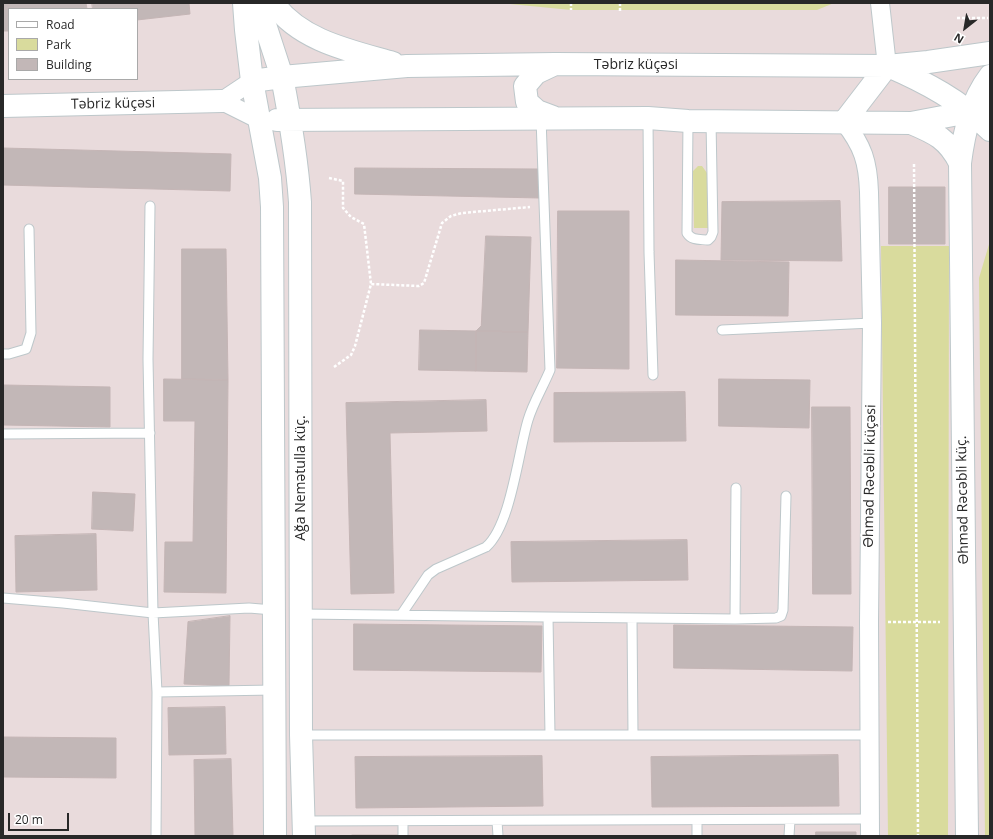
<!DOCTYPE html>
<html>
<head>
<meta charset="utf-8">
<style>
  body { margin:0 }
  #map { position:relative; width:993px; height:839px; overflow:hidden; background:#e9dbdc; font-family:"Open Sans",sans-serif }
  canvas { display:block }
  .frame { position:absolute; inset:0; border:4px solid #282828; pointer-events:none }
  .legend { position:absolute; left:8px; top:8px; width:130px; height:72px; box-sizing:border-box; background:#fff; border:1px solid #a9a9a9; margin:0; padding:5px 7px; list-style:none; font-size:12px; color:#282828 }
  .legend li { display:flex; align-items:center; gap:8px; height:20px }
  .legend b { width:20px; border:1px solid #a9a9a9 }
  .north { position:absolute; left:945px; top:8px; width:40px; height:40px; -webkit-text-stroke:3px #fff; paint-order:stroke; rotate:211deg; font-size:11px; font-weight:700; line-height:16px; text-align:center; color:#282828 }
  .north::after { content:''; display:block; margin:auto; width:14px; height:18px; background:#282828; clip-path:polygon(50% 0,100% 100%,50% 72%,0 100%) }
  .scale { position:absolute; left:8px; top:813px; width:61px; height:18px; box-sizing:border-box; border:2px solid #282828; border-top:0; padding-left:5px; font-size:12px; line-height:14px; white-space:nowrap; color:#282828; -webkit-text-stroke:3px #fff; paint-order:stroke }
</style>
</head>
<body>
<div id="map">
<canvas width="993" height="839"></canvas>
<div class="frame"></div>
<ul class="legend">
<li><b style="height:5px;background:#fff"></b>Road</li>
<li><b style="height:11px;background:#d9db9d"></b>Park</li>
<li><b style="height:11px;background:#c2b7b7"></b>Building</li>
</ul>
<div class="north">N</div>
<div class="scale">20 m</div>
</div>
<script>
const context = document.querySelector('canvas').getContext('2d');
context.lineJoin = 'round';
function fillPath(path, color) { context.fillStyle = color; context.fill(path, 'evenodd'); }
function stroke(path, color, width, dash) { context.strokeStyle = color; context.lineWidth = width; context.lineCap = dash ? 'butt' : 'round'; context.setLineDash(dash || []); context.stroke(path); }
function label(font, color, halo, rows, align = 'center') {
  context.font = font + ' "Open Sans",sans-serif'; context.lineWidth = 4; context.setLineDash([]); context.textBaseline = 'middle'; context.strokeStyle = halo; context.fillStyle = color; for (const [text, x, y, turn = 0] of rows) {
    context.save(); context.translate(x, y); context.rotate((+turn || 0) * Math.PI / 180); context.textAlign = isNaN(turn) ? turn : align; if (halo) context.strokeText(text, 0, 0); context.fillText(text, 0, 0); context.restore();
  }
}
fillPath(new Path2D(`
  M 500,3 L 834,3 L 817,10 L 571,10 Z
  M 698,166 L 702,166 L 707,173 L 708,228 L 694,228 L 693,171 Z
  M 990,241 L 990,836 L 985,836 L 979,278 Z
  M 881,246 L 949,246 L 948,836 L 888,836 Z`), '#d9db9d');
const building = new Path2D(`
  M 3,3 L 86,3 L 87,9 L 9,9 L 9,31 L 3,31 Z
  M 92,3 L 189,3 L 190,14 L 137,20 L 137,9 L 93,9 Z
  M 3,148 L 231,154 L 230,191 L 3,185 Z
  M 355,168 L 538,169 L 540,198 L 355,194 Z
  M 889,187 L 945,187 L 945,244 L 889,244 Z
  M 840,201 L 842,261 L 721,260 L 722,202 Z
  M 558,211 L 629,211 L 629,369 L 557,368 Z
  M 486,236 L 531,237 L 528,332 L 476,331 L 481,326 Z
  M 182,249 L 226,249 L 228,380 L 182,379 Z
  M 676,260 L 789,262 L 788,316 L 676,315 Z
  M 420,330 L 476,331 L 476,371 L 419,370 Z
  M 476,331 L 528,332 L 527,372 L 476,371 Z
  M 164,379 L 228,380 L 226,593 L 164,592 L 165,542 L 193,542 L 195,421 L 164,421 Z
  M 719,379 L 810,380 L 809,428 L 719,426 Z
  M 3,385 L 110,387 L 110,427 L 3,425 Z
  M 685,392 L 686,441 L 554,442 L 554,393 Z
  M 486,400 L 487,431 L 390,433 L 394,593 L 351,594 L 346,403 Z
  M 812,407 L 850,407 L 851,594 L 813,594 Z
  M 93,492 L 135,494 L 133,531 L 92,529 Z
  M 96,534 L 97,590 L 16,592 L 15,536 Z
  M 687,540 L 688,580 L 512,582 L 511,542 Z
  M 230,616 L 229,686 L 184,684 L 188,622 Z
  M 354,624 L 542,626 L 541,672 L 354,670 Z
  M 674,625 L 853,627 L 852,671 L 674,668 Z
  M 225,707 L 226,754 L 169,755 L 168,708 Z
  M 3,737 L 116,738 L 116,778 L 3,777 Z
  M 838,755 L 839,806 L 652,807 L 651,757 Z
  M 542,756 L 543,806 L 356,808 L 355,757 Z
  M 231,759 L 233,836 L 195,836 L 194,760 Z
  M 816,832 L 856,832 L 856,836 L 816,836 Z
  M 352,835 L 400,835 L 400,836 L 352,836 Z`);
fillPath(building, '#c2b7b7');
stroke(building, '#c4b5b5', 1);
const service = new Path2D(`
  M 648,118 L 649,252 L 653,375
  M 688,121 L 687,233 C 692,241 700,239 708,240 L 711,237 L 713,232 L 711,121
  M 150,206 L 148,359 L 153,613 L 249,608 L 273,610
  M 722,330 L 872,323
  M 3,354 L 9,354 L 26,349 L 31,333 L 29,229
  M 3,434 L 150,433
  M 3,598 L 63,603 L 153,613 L 157,692 L 156,836
  M 301,614 L 548,617 L 735,619 L 776,618 L 781,616 L 783,610 L 786,496
  M 401,615 L 428,575 L 436,569 L 486,547 C 511,525 518,453 528,420 C 533,403 543,387 550,370 L 541,118
  M 548,617 L 550,735
  M 632,618 L 633,735
  M 735,619 L 736,488
  M 157,692 L 274,690
  M 301,735 L 868,735
  M 697,820 L 697,836
  M 304,821 L 870,819
  M 403,821 L 403,836
  M 497,821 L 498,836
  M 789,836 L 790,820`);
const minor = new Path2D(`
  M 880,3 L 887,66
  M 252,81 L 222,101 L 260,120
  M 844,122 C 863,146 868,162 869,192 L 872,323 L 869,622 L 870,836`);
const tertiary = new Path2D(`
  M 244,3 L 246,30 L 252,81
  M 258,3 L 282,77
  M 3,106 L 222,101`);
const secondary = new Path2D(`
  M 273,3 C 300,41 351,51 393,63
  M 888,66 C 925,82 961,101 990,130
  M 282,77 C 290,118 297,160 300,202 L 301,735 L 304,836
  M 553,117 L 537,111 L 527,102 L 525,86 L 536,73 L 553,65
  M 277,120 L 648,118 L 688,121 L 911,123 L 990,108
  M 844,122 L 887,66
  M 911,123 C 935,133 948,139 960,163
  M 275,836 L 272,207 L 270,178 L 252,81 L 282,77 L 407,66 L 555,64 L 887,66 L 928,62 L 990,53
  M 967,836 L 960,163 C 964,132 971,101 990,76`);
stroke(service, '#bdc7ca', 11);
stroke(minor, '#bdc7ca', 20);
stroke(tertiary, '#bdc7ca', 24);
stroke(secondary, '#bdc7ca', 24);
stroke(new Path2D(`
  M 571,3 L 571,10
  M 620,3 L 620,11
  M 957,18 L 988,18
  M 914,164 L 918,836
  M 329,178 L 343,181 L 343,208 L 351,217 L 364,224 L 371,284
  M 334,367 L 351,355 L 355,346 L 371,284 L 419,286 L 424,283 L 442,223 L 451,216 L 462,213 L 530,207
  M 888,622 L 940,622`), '#fff', 2.5, [3, 2]);
stroke(service, '#fff', 9);
stroke(minor, '#fff', 18);
stroke(tertiary, '#fff', 22);
stroke(secondary, '#fff', 22);
label('14px', '#282828', '#fff', [
  ["Təbriz küçəsi",636,65],
  ["Təbriz küçəsi",113,104,-1],
  ["Əhməd Rəcəbli küçəsi",870,476,-89],
  ["Ağa Nemətulla küç.",301,478,-90],
  ["Əhməd Rəcəbli küç.",963,500,-91]
]);
</script>
</body>
</html>
